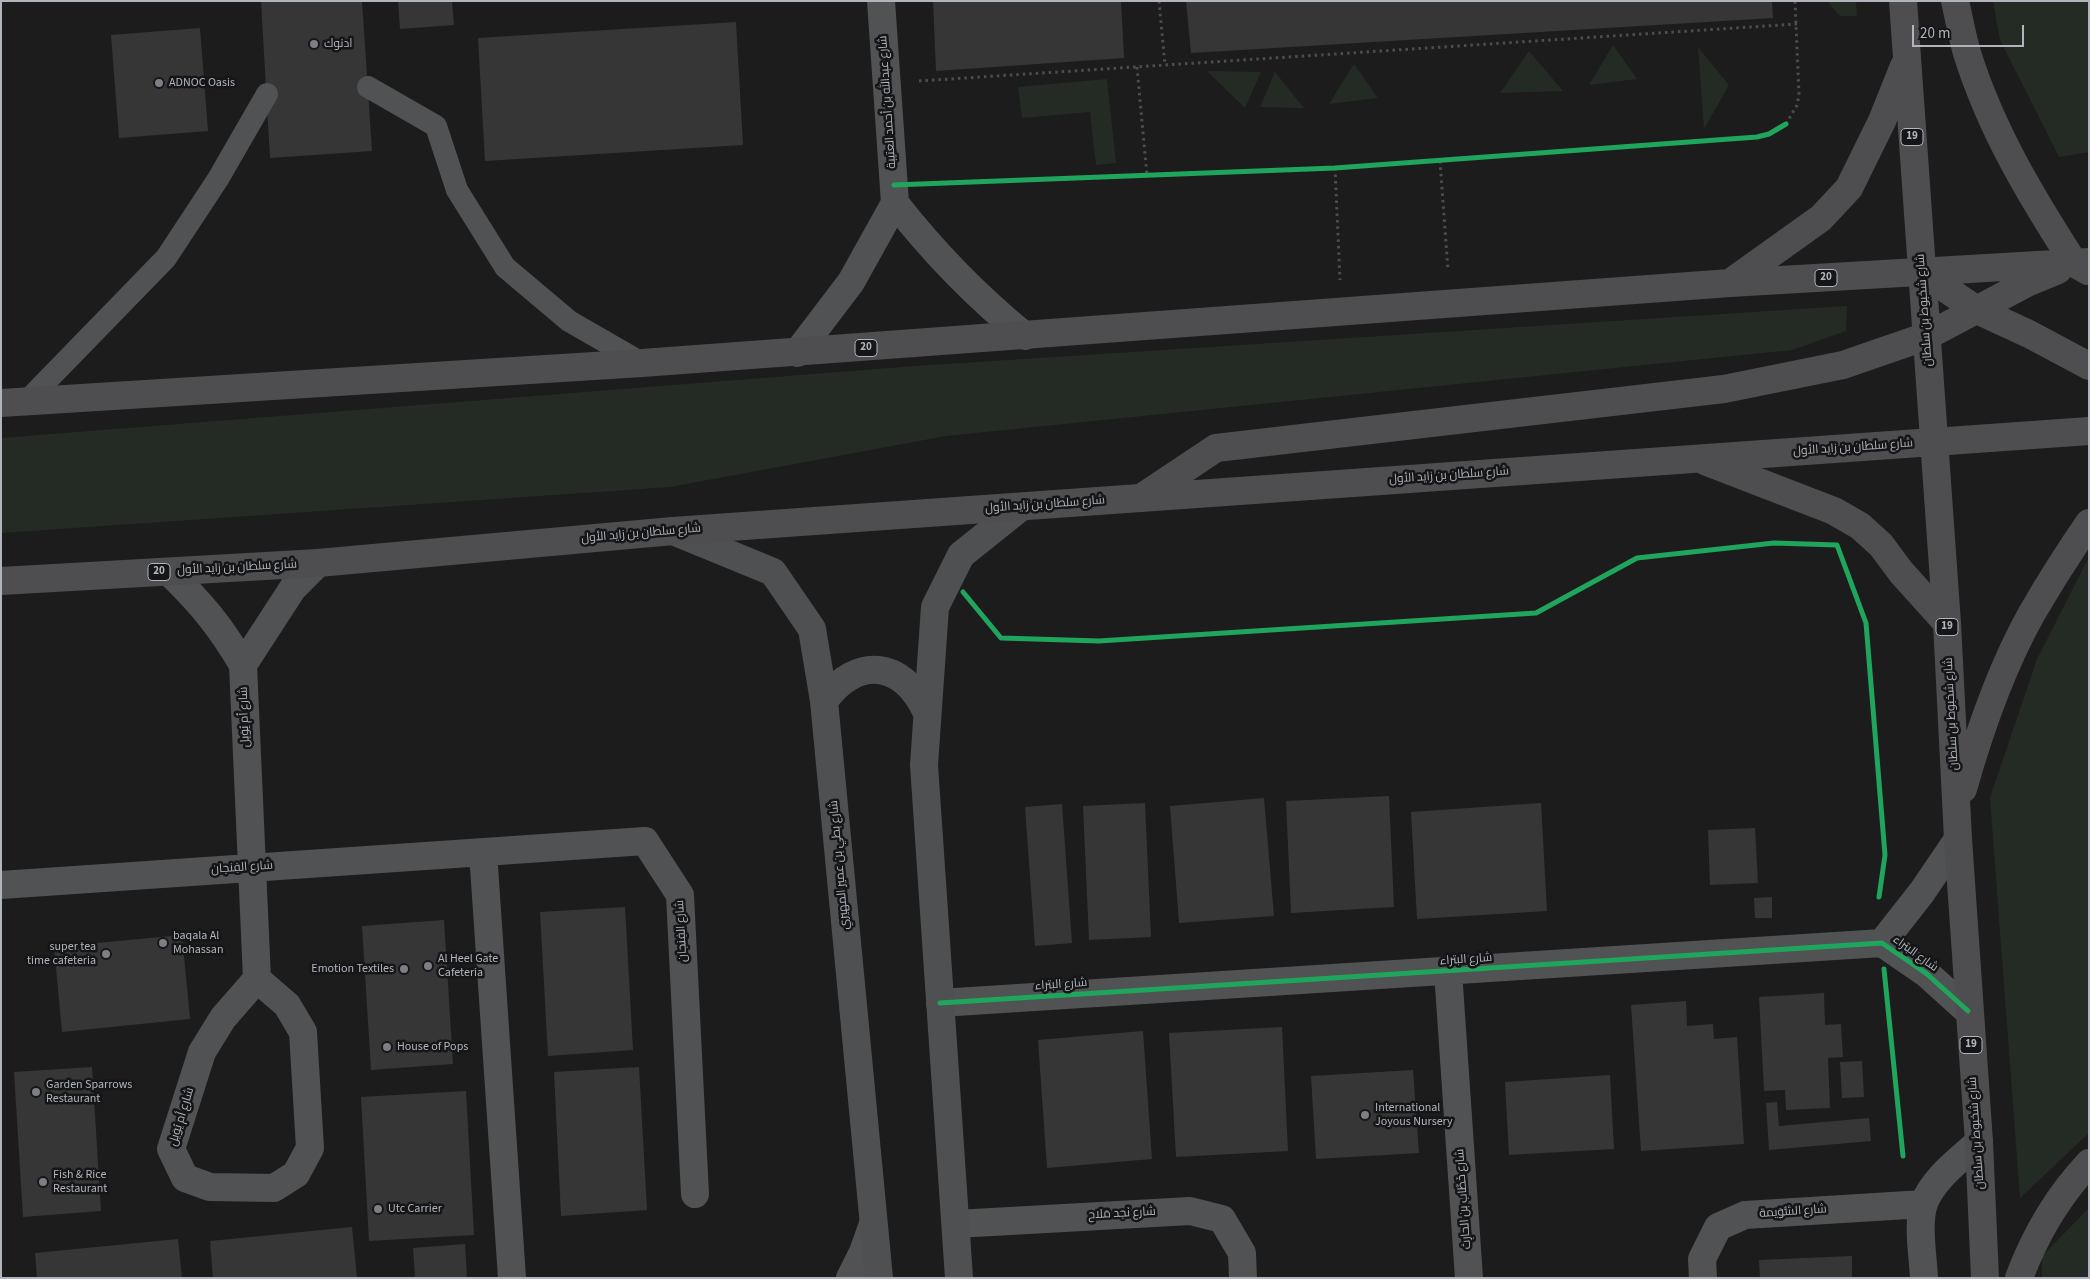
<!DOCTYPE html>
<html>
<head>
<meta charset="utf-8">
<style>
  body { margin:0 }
  #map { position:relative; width:2090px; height:1279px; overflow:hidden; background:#1c1c1c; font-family:"Source Sans 3",sans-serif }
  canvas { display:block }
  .frame { position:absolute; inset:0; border:2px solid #afb5bb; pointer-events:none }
  .scale { position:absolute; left:1912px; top:25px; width:112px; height:22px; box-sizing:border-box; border:2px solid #afb5bb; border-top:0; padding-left:6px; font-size:15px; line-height:18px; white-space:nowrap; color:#afb5bb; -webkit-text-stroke:4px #161618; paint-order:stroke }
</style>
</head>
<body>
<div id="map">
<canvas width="2090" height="1279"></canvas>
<div class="frame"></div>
<div class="scale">20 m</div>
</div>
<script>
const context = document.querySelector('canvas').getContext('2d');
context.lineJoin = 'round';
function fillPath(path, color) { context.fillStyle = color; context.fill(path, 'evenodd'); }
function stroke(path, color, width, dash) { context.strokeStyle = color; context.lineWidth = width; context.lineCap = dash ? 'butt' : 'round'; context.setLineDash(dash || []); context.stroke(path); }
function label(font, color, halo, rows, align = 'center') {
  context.font = font + ' "Source Sans 3",Cairo,sans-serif'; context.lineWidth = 5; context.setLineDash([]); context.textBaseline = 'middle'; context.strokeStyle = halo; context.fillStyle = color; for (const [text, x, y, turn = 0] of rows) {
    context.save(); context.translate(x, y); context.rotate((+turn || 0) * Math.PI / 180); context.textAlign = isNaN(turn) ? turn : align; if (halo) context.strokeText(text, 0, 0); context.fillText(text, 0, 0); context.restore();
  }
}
fillPath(new Path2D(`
  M 1827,1 L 1856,1 L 1857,16 L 1840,16 Z
  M 1993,1 L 2089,1 L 2089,152 L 2059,157 L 2000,40 Z
  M 1613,45 L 1637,79 L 1589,85 Z
  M 1698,47 L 1729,85 L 1704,129 Z
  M 1529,51 L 1563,91 L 1500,93 Z
  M 1354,64 L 1378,98 L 1329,104 Z
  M 1207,71 L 1261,72 L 1245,108 Z
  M 1275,72 L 1304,108 L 1260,107 Z
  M 1107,79 L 1116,163 L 1096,165 L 1090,112 L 1022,118 L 1018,87 Z
  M 1847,306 L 1846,331 L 1792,350 L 946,436 L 670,487 L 1,533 L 1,438 L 915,366 Z
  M 2089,557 L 2089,1133 L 2020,1198 L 1990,798 L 2037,659 Z
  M 2089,1208 L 2089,1278 L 2042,1278 L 2042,1256 Z`), '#242b24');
fillPath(new Path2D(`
  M 261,1 L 362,1 L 372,151 L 270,158 Z
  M 398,1 L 452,1 L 454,25 L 400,29 Z
  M 933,1 L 1121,1 L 1124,58 L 936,71 Z
  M 1186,1 L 1772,1 L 1773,18 L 1191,53 Z
  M 736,22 L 743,145 L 485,161 L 478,38 Z
  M 200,28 L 208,131 L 119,138 L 111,35 Z
  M 1389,796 L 1394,907 L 1291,913 L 1286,801 Z
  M 1264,798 L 1274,916 L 1179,923 L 1170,806 Z
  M 1145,803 L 1151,937 L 1089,940 L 1083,806 Z
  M 1541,803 L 1547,911 L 1417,919 L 1411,812 Z
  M 1062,804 L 1072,943 L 1035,946 L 1025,807 Z
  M 1755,828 L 1758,883 L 1710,885 L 1708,830 Z
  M 1772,897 L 1772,918 L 1755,918 L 1754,898 Z
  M 625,907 L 633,1050 L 548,1056 L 540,912 Z
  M 444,920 L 453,1064 L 371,1070 L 362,926 Z
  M 182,935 L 190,1019 L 62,1032 L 54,947 Z
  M 1824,993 L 1825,1025 L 1841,1024 L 1843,1057 L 1828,1058 L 1830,1108 L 1786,1110 L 1785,1090 L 1764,1091 L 1759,997 Z
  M 1686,1001 L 1687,1026 L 1713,1024 L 1714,1039 L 1737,1037 L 1744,1144 L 1641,1151 L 1631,1005 Z
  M 1282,1027 L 1288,1151 L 1176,1157 L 1169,1033 Z
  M 1143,1031 L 1152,1159 L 1047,1168 L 1038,1040 Z
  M 1862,1061 L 1864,1097 L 1842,1098 L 1840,1062 Z
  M 92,1067 L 101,1211 L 23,1217 L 14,1072 Z
  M 639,1067 L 647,1210 L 561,1216 L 554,1072 Z
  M 1413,1070 L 1419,1153 L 1316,1159 L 1311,1076 Z
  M 1610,1075 L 1614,1149 L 1509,1155 L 1505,1082 Z
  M 466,1091 L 474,1235 L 369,1241 L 361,1097 Z
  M 1777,1102 L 1779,1126 L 1869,1118 L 1871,1141 L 1769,1150 L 1766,1103 Z
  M 352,1227 L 357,1278 L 213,1278 L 210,1241 Z
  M 178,1239 L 182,1278 L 37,1278 L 35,1253 Z
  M 465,1244 L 467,1278 L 415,1278 L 413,1248 Z
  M 1852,1256 L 1852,1278 L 1760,1278 L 1759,1260 Z`), '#363637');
stroke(new Path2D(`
  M 1159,1 L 1165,65
  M 1137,67 L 1147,176
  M 919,81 L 1797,24
  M 1786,124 L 1797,105 L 1799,95 L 1795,1
  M 1440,161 L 1448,270
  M 1335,168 L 1340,280`), '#4c4d4f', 3, [2.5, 4]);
stroke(new Path2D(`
  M 368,87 L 436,126 L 457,190 L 505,267 L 569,321 L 642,363
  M 27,401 L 166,258 L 218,179 L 267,94`), '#515254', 22);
stroke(new Path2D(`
  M 895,203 C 934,253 976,296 1025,336
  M 797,353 L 851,282 L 895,203 L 881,1
  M 169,572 C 201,603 221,627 243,665 L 257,979 L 223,1018 L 202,1052 L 171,1149 L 185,1178 L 210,1187 L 274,1188 L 296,1174 L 310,1148 L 303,1032 L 287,1005 L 257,979
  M 243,665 L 293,588 L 318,563
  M 483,852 L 512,1278
  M 1,885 L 645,841 L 680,895 L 695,1194
  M 1882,943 L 1922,892 L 1958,839
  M 1448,971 L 1469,1278
  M 940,1003 L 1882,943 L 1927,974 L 1968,1011
  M 956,1224 L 1190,1211 L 1222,1219 L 1242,1253 L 1243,1278
  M 850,1278 L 863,1252 L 873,1224
  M 1703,1278 L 1702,1259 L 1718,1227 L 1745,1215 L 1924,1204
  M 1924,1278 C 1923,1255 1917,1225 1924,1203 C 1934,1178 1959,1160 1979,1142`), '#515254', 28);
stroke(new Path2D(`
  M 673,531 L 773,572 L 812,629 L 824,701 L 879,1278
  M 824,701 C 857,655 903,661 926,711
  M 959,1278 L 924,765 L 935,607 L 961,555 L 1021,507`), '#4f5052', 28);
stroke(new Path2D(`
  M 1903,1 L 1947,623 L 1958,839 L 1979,1142 L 1985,1278
  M 1955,1 C 1959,18 1962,36 1967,53 C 1991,130 2031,196 2074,263 L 2088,271
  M 1921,272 L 1977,310 L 2029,334 L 2089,366
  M 1730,283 L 1821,218 L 1849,188 L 1882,121 L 1904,66
  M 1,403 L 642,363 L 1730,283 L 2089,262
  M 1707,462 L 1834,511 L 1860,526 L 1881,545 L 1901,572 L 1947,623
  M 1144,496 L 1216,448 L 1724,389 L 1843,365 L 1927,336 L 2029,282 L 2058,270
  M 1,581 L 318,563 L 673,531 L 2089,431
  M 1963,789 C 1980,729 2001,668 2032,613 C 2050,582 2069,552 2089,523
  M 2019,1278 C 2035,1235 2058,1196 2089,1163`), '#4e4e50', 28);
stroke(new Path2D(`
  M 894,185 L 1335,168 L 1757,137 L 1769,134 L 1786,124
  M 963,592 L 1001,638 L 1099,641 L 1536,613 L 1637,558 L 1774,543 L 1837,545 L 1866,623 L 1885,855 L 1879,897
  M 1884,969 L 1903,1156
  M 940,1003 L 1882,943 L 1927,974 L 1968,1011`), '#20a55d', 5);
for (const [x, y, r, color] of [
  [314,44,5,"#7c7f83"],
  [159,83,5,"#7c7f83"],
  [163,943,5,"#7c7f83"],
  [106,954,5,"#7c7f83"],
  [428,966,5,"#7c7f83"],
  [404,969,5,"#7c7f83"],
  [387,1047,5,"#7c7f83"],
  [36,1092,5,"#7c7f83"],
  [1365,1115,5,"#7c7f83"],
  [43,1182,5,"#7c7f83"],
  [378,1209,5,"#7c7f83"]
]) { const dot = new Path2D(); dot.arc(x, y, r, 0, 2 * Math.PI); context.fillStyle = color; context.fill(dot); stroke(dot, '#161618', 2); }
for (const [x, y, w] of [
  [1912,137,22],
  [1826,278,22],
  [866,348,22],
  [159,572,22],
  [1947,627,22],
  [1971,1045,22]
]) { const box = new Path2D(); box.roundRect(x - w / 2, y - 8.5, w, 17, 4); context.fillStyle = '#161618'; context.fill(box); stroke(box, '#afb5bb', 1); }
label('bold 11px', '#afb5bb', null, [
  ["19",1912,137],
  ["20",1826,278],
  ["20",866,348],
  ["20",159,572],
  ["19",1947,627],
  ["19",1971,1045]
]);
label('12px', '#afb5bb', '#161618', [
  ["ادنوك",324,44],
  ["ADNOC Oasis",169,83],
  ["baqala Al",173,936],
  ["Mohassan",173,950],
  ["super tea",96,947,"right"],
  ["time cafeteria",96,961,"right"],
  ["Al Heel Gate",438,959],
  ["Cafeteria",438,973],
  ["Emotion Textiles",394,969,"right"],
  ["House of Pops",397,1047],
  ["Garden Sparrows",46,1085],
  ["Restaurant",46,1099],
  ["International",1375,1108],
  ["Joyous Nursery",1375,1122],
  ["Fish & Rice",53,1175],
  ["Restaurant",53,1189],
  ["Utc Carrier",388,1209]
], 'left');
label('12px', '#afb5bb', '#161618', [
  ["شارع عبدالله بن أحمد العتيبة",888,102,-94],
  ["شارع شخبوط بن سلطان",1925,310,-94],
  ["شارع سلطان بن زايد الأول",1853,448,-4],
  ["شارع سلطان بن زايد الأول",1449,476,-4],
  ["شارع سلطان بن زايد الأول",1045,505,-4],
  ["شارع سلطان بن زايد الأول",641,534,-5],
  ["شارع سلطان بن زايد الأول",237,568,-3],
  ["شارع شخبوط بن سلطان",1952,714,-93],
  ["شارع أم يُوَيل",245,717,-92],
  ["شارع بطي بن عمير المهيري",840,865,-95],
  ["شارع الفِنجان",242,868,-4],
  ["شارع الفِنجان",682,931,-93],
  ["شارع البتراء",1915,954,36],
  ["شارع البتراء",1466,960,-4],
  ["شارع البتراء",1061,985,-4],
  ["شارع أم يُوَيل",182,1117,-73],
  ["شارع شخبوط بن سلطان",1977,1133,-94],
  ["شارع خَطَّاب بن الحارِث",1464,1199,-94],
  ["شارع الشُّوَيمة",1793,1212,-4],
  ["شارع نَجد مَلاح",1122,1214,-3]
]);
</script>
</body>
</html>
